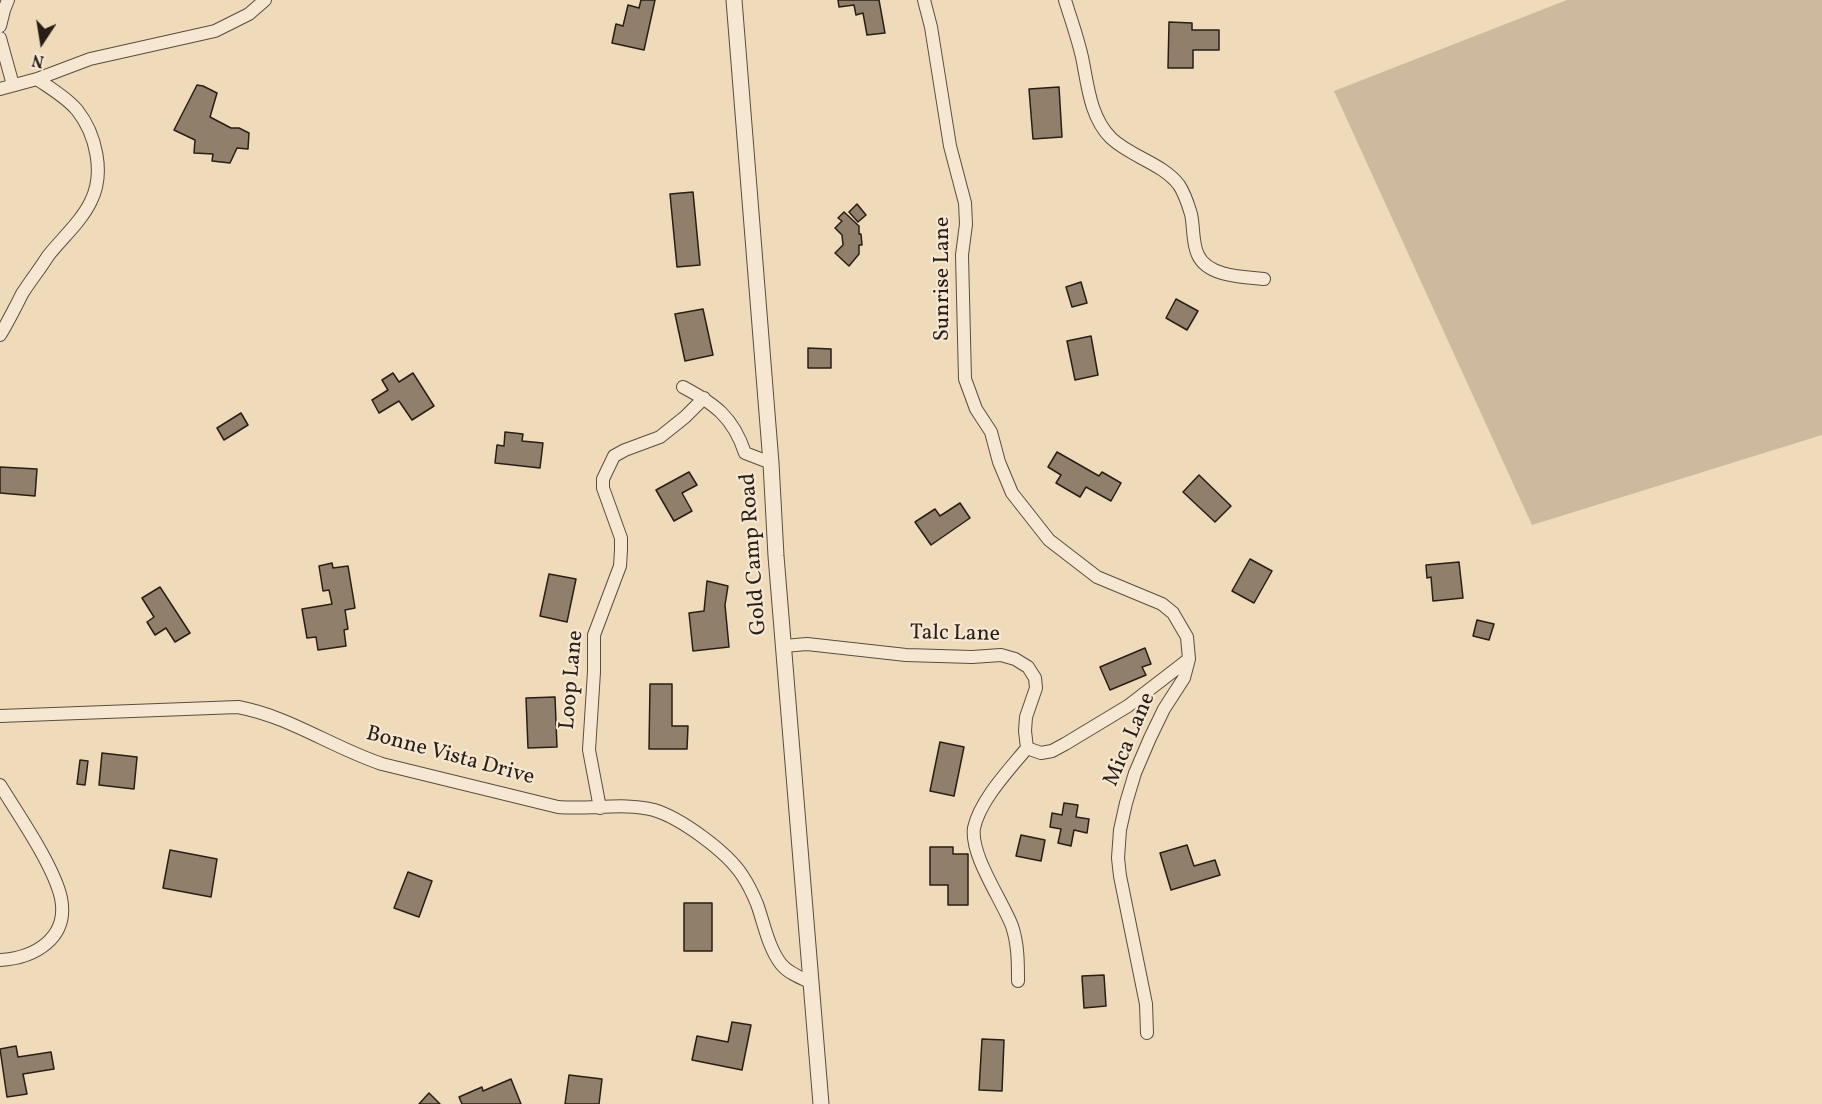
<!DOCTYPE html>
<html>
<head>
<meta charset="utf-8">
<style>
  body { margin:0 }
  #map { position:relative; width:1822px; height:1104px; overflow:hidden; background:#efdaba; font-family:Vollkorn,serif }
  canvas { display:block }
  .north { position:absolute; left:12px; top:12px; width:60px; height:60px; -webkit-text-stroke:4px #f5e7d2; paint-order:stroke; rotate:192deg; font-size:16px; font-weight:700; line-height:24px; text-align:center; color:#291e16 }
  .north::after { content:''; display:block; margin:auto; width:21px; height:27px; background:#291e16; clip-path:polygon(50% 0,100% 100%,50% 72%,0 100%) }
</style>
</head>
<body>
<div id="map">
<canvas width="1822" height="1104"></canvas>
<div class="north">N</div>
</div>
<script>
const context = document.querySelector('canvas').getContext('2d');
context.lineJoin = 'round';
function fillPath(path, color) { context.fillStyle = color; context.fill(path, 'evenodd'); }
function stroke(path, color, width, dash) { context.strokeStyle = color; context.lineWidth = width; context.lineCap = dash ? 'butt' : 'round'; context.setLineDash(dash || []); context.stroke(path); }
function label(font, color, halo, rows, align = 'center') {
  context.font = font + ' Vollkorn,serif'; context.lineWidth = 4.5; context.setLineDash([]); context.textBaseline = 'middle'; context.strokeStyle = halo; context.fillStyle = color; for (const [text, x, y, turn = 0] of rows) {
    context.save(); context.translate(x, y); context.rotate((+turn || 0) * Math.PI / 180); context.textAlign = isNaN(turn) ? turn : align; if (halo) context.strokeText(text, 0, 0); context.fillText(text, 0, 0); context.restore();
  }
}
fillPath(new Path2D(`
  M 1567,0 L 1822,0 L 1822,435 L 1532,525 L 1334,91 Z`), '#cdba9e');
const building = new Path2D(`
  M 641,0 L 655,0 L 644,50 L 612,43 L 616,24 L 623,26 L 628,5 L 639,8 Z
  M 838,0 L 879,0 L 885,33 L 867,35 L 863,13 L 856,15 L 854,5 L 839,7 Z
  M 1169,22 L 1192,23 L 1192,30 L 1219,30 L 1219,50 L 1193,50 L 1193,68 L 1168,68 Z
  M 197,85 L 203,86 L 217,93 L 210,117 L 231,128 L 239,128 L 249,133 L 248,149 L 237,148 L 230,163 L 212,161 L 213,154 L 194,153 L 195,140 L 174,130 Z
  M 1059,87 L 1062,137 L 1033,139 L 1029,89 Z
  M 693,192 L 700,265 L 677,267 L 670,194 Z
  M 857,204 L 866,215 L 858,222 L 849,212 Z
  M 844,212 L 859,226 L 859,234 L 861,234 L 862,245 L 859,245 L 859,254 L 849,266 L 835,253 L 843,245 L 842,235 L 835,228 L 842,221 L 838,218 Z
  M 1081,282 L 1087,303 L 1072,307 L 1066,287 Z
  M 1176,299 L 1198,311 L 1187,330 L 1166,318 Z
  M 703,309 L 713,355 L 685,361 L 675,314 Z
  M 1091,336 L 1098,375 L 1075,380 L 1067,341 Z
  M 808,348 L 831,349 L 831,368 L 808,368 Z
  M 393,373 L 399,382 L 413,373 L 434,406 L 412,420 L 399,401 L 379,413 L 372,400 L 388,390 L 382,380 Z
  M 241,413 L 248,425 L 224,440 L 217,428 Z
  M 505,432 L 523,434 L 522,441 L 543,443 L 540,468 L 495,463 L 497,445 L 504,446 Z
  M 1057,452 L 1099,476 L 1102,472 L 1121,483 L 1111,501 L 1086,487 L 1080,497 L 1056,483 L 1061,475 L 1048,467 Z
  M 0,467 L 37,469 L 35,496 L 0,493 Z
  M 689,472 L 697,485 L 682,493 L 692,511 L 674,521 L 656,490 Z
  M 1199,475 L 1231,506 L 1215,522 L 1183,492 Z
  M 960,503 L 970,518 L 931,545 L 915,522 L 935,509 L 940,516 Z
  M 1250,559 L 1272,571 L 1254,603 L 1232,591 Z
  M 1459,562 L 1463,598 L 1433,601 L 1431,577 L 1427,578 L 1426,565 Z
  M 332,563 L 333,568 L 348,566 L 355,608 L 345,610 L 348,629 L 344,630 L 346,646 L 318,650 L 316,637 L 307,638 L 302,609 L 332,604 L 329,590 L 323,591 L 319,566 Z
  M 549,574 L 576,579 L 567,622 L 540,616 Z
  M 707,581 L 728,586 L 725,605 L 729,647 L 693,651 L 689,613 L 704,611 Z
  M 160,587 L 190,633 L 175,642 L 166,628 L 155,635 L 147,622 L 154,617 L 142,598 Z
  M 1477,620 L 1494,624 L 1489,640 L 1473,636 Z
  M 1145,648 L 1151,664 L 1142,667 L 1146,675 L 1110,690 L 1100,667 Z
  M 650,684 L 672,684 L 672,726 L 688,726 L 687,749 L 649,749 Z
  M 555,697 L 557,747 L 528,748 L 526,698 Z
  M 940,742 L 964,747 L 954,796 L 930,791 Z
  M 102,753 L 137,757 L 134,789 L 99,785 Z
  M 80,760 L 88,761 L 85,785 L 77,784 Z
  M 1064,803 L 1078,805 L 1076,817 L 1089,819 L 1087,833 L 1074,830 L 1071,846 L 1058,843 L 1061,829 L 1050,827 L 1052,813 L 1062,815 Z
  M 1021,835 L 1045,840 L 1041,861 L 1016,856 Z
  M 1187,845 L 1194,866 L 1215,860 L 1220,875 L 1171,890 L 1160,853 Z
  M 930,847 L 953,847 L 953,854 L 968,854 L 968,905 L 948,905 L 948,885 L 930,885 Z
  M 170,850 L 217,859 L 211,897 L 163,888 Z
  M 408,872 L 432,881 L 419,917 L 394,908 Z
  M 684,903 L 712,903 L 712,951 L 684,951 Z
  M 1104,975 L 1106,1006 L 1084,1008 L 1082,976 Z
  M 732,1022 L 751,1025 L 742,1070 L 692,1060 L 697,1036 L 728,1042 Z
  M 982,1039 L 1004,1040 L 1002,1091 L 979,1090 Z
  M 16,1046 L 18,1057 L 51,1052 L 54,1069 L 23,1074 L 27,1094 L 7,1097 L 0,1049 Z
  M 569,1075 L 602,1079 L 599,1104 L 565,1104 Z
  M 511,1079 L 521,1104 L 462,1104 L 459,1097 L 482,1087 L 483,1091 Z
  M 429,1093 L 440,1104 L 419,1104 Z`);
fillPath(building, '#90806b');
stroke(building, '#291e16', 1.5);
const minor = new Path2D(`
  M 924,0 L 931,27 L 950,146 L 965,203 L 966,224 L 962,255 L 965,379 L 976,409 L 991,432 L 999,462 L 1012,493 L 1049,540 L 1097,577 L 1162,604 L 1173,613 L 1187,637 L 1189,659 L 1184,678 L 1164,709 L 1150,738 L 1135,773 L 1126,803 L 1120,830 L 1118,858 L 1120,876 L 1146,1004 L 1147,1033
  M 1065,0 C 1071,20 1079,41 1083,62 C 1088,88 1091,118 1111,138 C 1131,157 1162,163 1179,185 C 1185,194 1188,204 1191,214 C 1194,227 1192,243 1198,255 C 1208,277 1244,277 1264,279
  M 0,26 L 4,10 L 8,0
  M 0,38 L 13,85
  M 0,89 L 37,79 L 90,59 L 215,31 L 249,14 L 265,0
  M 0,335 C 8,322 15,308 22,294 C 30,281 40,269 48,256 C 62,238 81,222 91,201 C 105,173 96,134 77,110 C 66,97 50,88 37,79
  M 683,387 C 715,404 733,417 745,453 L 771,463
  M 784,646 L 807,644 L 906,655 L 972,657 L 1001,655 L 1015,659 L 1028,667 L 1035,678 L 1036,688 L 1026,717 L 1025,731 L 1027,748
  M 0,716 L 238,707 C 291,717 331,747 382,764 L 558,807 C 590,810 624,802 654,810 C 681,818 727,852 742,875 C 748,884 753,894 757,904 C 764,923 768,947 781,964 C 788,973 801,978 812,983
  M 1027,748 L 1041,753 L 1052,751 L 1065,744 L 1128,706 L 1189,659
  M 0,785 C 18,814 54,866 61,898 C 69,938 35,958 0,960
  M 600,808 L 589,750 L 594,672 L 594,635 L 620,566 L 621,550 L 621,538 L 603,488 L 603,479 L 614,456 L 625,450 L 660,437 L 685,417 L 704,398
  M 1018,981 C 1018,962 1018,944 1012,926 C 1002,900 970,855 974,828 C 980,800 1009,770 1027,748`);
const tertiary = new Path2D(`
  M 734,0 L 771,463 L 776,556 L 821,1104`);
stroke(minor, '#5a4d3f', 14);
stroke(tertiary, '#5a4d3f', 17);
stroke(minor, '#f5e7d2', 12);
stroke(tertiary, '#f5e7d2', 15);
label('22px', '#291e16', '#f5e7d2', [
  ["Sunrise Lane",944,279,-90],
  ["Gold Camp Road",755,554,-94],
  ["Talc Lane",955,635,1],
  ["Loop Lane",573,680,-85],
  ["Mica Lane",1131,740,-67],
  ["Bonne Vista Drive",450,757,15]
]);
</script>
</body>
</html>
